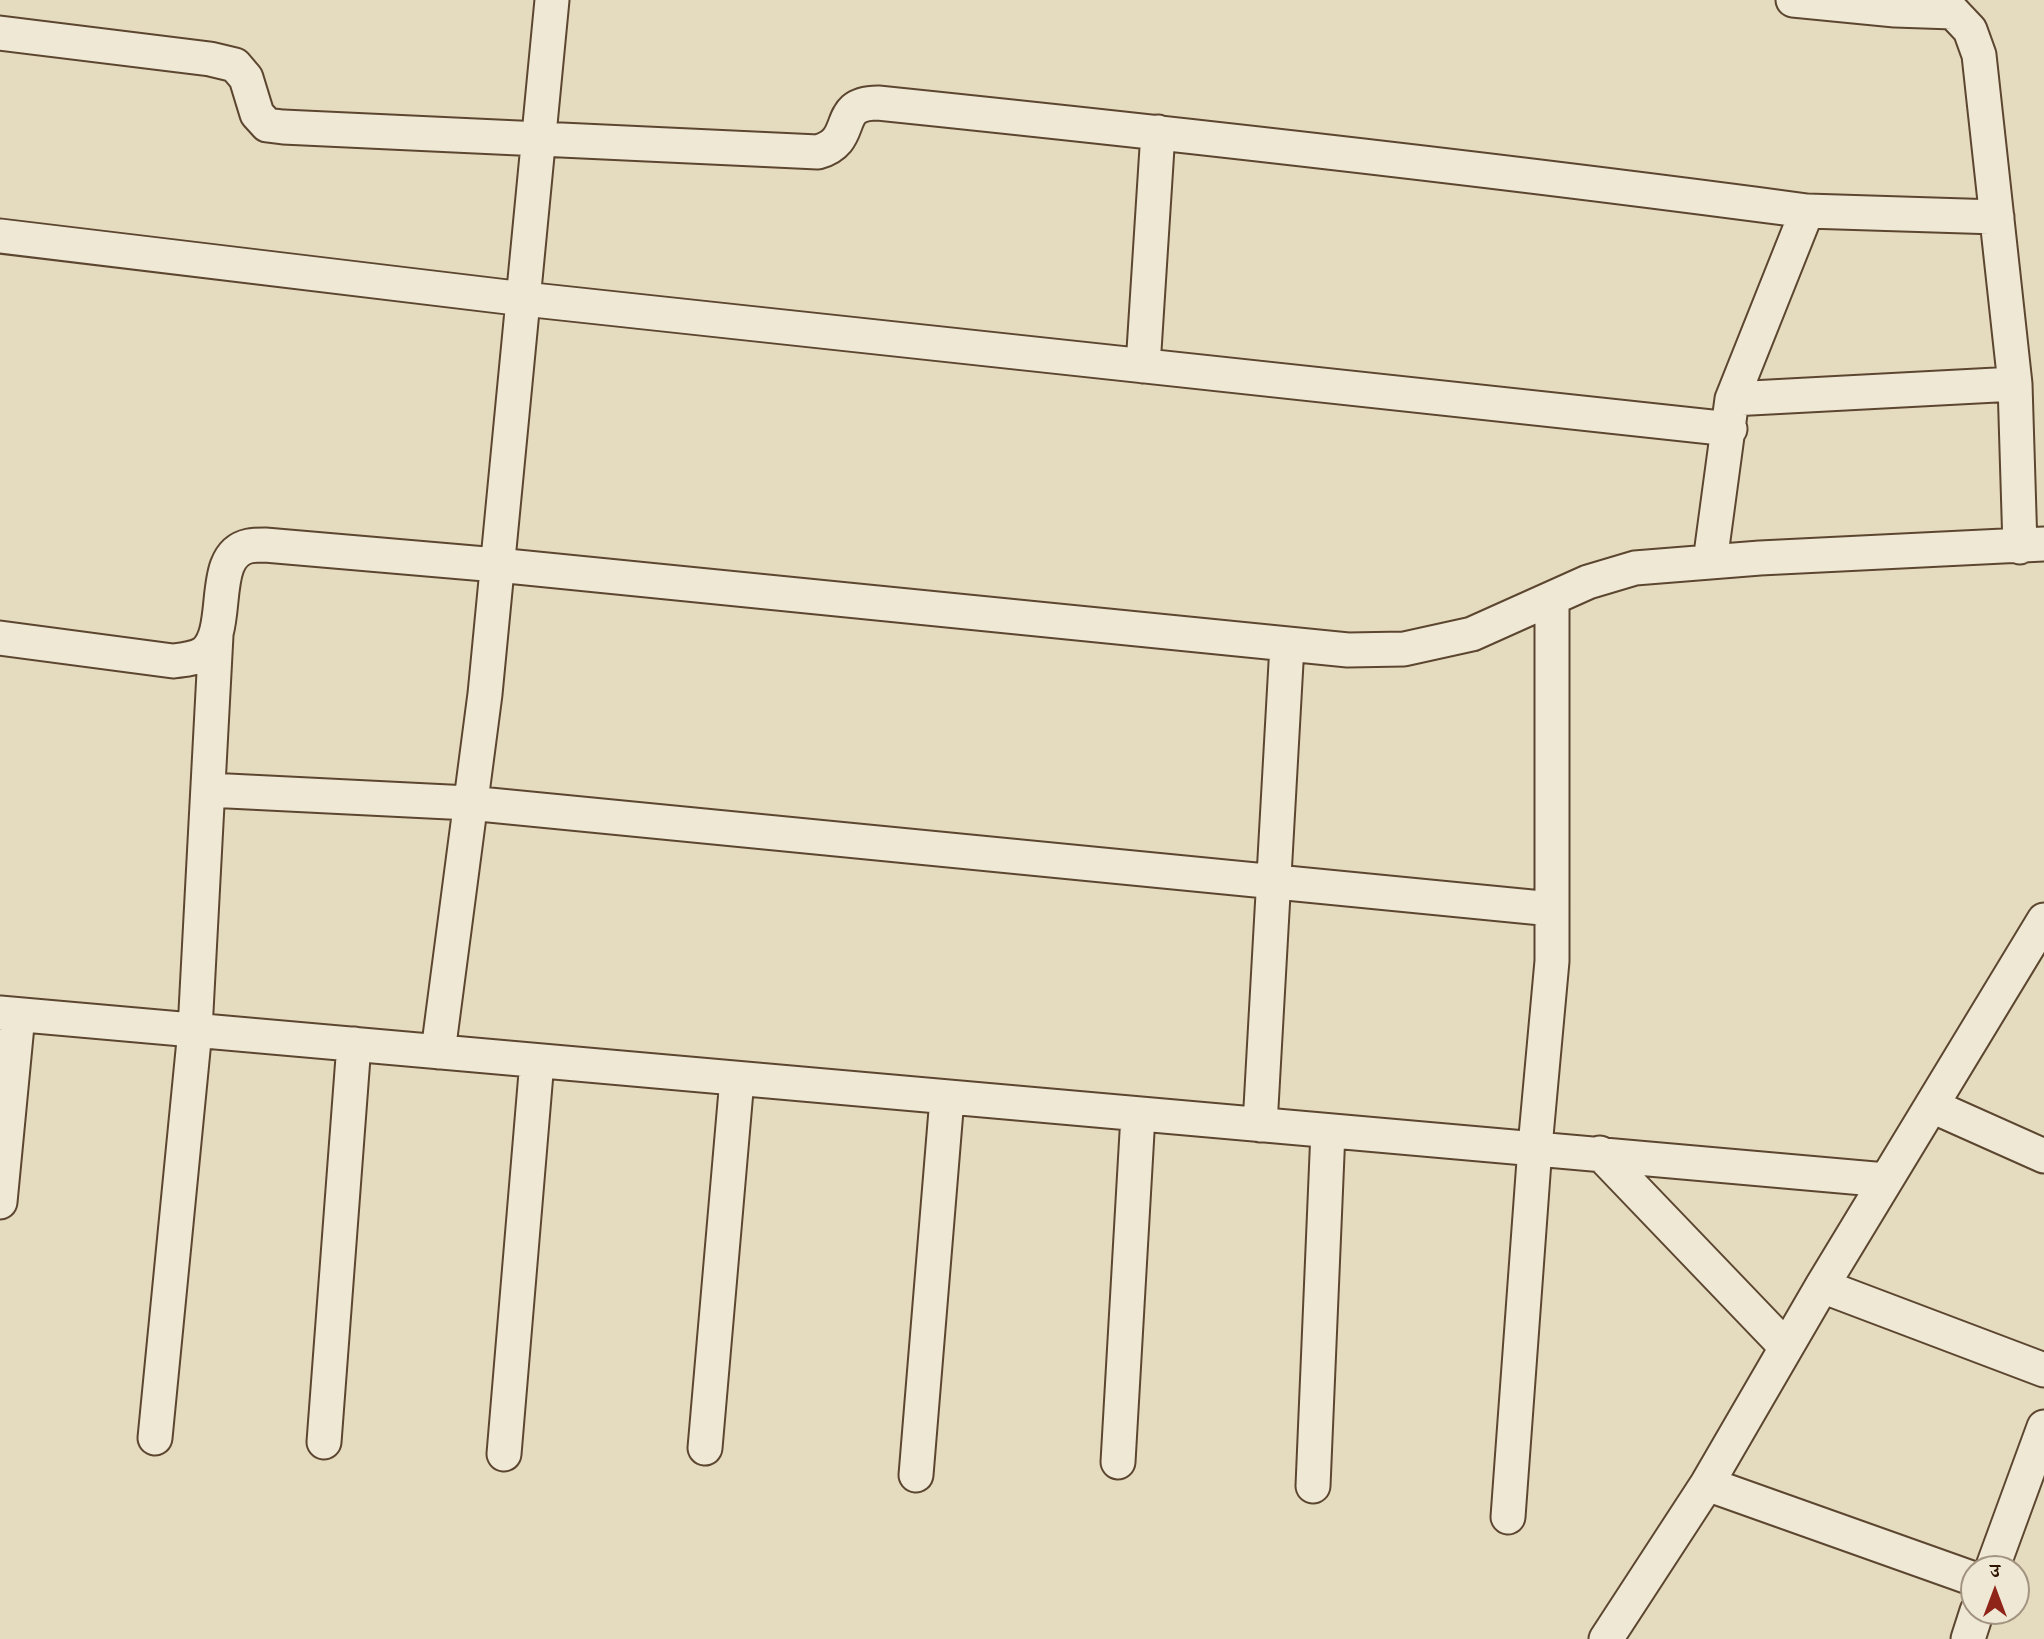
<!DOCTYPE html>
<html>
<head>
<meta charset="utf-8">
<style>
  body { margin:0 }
  #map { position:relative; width:2044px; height:1639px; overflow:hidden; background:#e5dbbf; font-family:"IM FELL Great Primer","Noto Serif Devanagari",serif }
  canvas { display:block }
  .north { position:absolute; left:1960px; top:1555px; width:70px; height:70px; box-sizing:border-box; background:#eee8d5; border:2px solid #a29480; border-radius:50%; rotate:0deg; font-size:19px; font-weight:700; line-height:28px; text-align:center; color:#2f1500 }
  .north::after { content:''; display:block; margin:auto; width:24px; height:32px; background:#8f2418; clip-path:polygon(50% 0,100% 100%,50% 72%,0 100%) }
</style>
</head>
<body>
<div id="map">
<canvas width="2044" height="1639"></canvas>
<div class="north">उ</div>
</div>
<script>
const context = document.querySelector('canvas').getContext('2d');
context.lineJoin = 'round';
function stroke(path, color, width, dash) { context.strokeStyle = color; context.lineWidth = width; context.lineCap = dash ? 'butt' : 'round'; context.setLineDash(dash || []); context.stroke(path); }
const minor = new Path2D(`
  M 1793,0 L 1895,10 L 1953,12 L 1970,30 L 1979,55 L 2015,384 L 2020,547
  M 0,33 L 210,59 L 235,65 L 246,78 L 257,114 L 267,125 L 283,127 L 818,152 C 859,140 831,103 878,103 C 1188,135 1498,170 1807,211 L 1732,399 L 1710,562
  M 1807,211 L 1997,217
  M 0,236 L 524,299 L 1730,429
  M 1143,366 L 1158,132
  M 1732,399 L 2015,384
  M 0,638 L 173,661 C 183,660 195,659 204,653 C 233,630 207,555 249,546 C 254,545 260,545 265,545 L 497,565 L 1348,650 L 1404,649 L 1472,634 L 1588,582 L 1635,568 L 1760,558 L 2044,544
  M 208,790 L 469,803 L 1552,909
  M 0,1013 L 1886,1180
  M 438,1052 L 485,694 L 552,0
  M 1932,1106 L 2044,1156
  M 1260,1125 L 1287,645
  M 1600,1153 L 1786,1347
  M 0,1202 L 18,1015
  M 1822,1286 L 2044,1370
  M 155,1438 L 195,1030 L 216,635
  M 324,1442 L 354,1044
  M 705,1448 L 737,1079
  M 504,1454 L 537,1061
  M 1118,1462 L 1138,1115
  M 916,1475 L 947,1098
  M 1707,1484 L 1974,1579
  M 1313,1486 L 1328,1131
  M 1508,1517 L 1535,1147 L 1552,961 L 1552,599
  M 1992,1569 L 2044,1427
  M 1606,1639 L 1707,1484 L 1822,1286 L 2044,920
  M 1968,1639 L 1977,1611`);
stroke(minor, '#5c4630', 37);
stroke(minor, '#eee8d5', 33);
</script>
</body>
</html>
